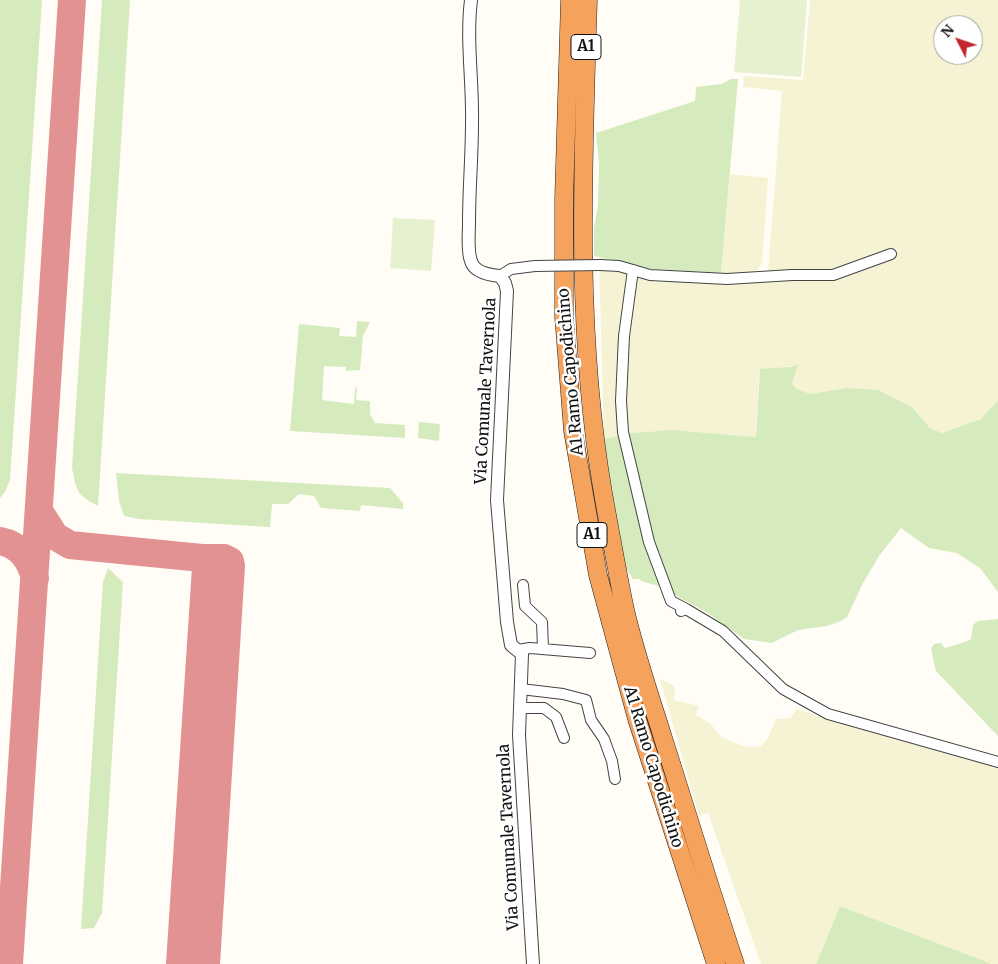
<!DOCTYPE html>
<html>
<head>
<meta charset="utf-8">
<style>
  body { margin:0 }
  #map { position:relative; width:998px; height:964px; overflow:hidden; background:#fffdf5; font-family:Merriweather,serif }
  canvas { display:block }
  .north { position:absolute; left:933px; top:15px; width:50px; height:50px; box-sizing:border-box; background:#fff; border:1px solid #a0a0a0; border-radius:50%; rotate:311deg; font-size:14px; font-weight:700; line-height:20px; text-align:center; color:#111 }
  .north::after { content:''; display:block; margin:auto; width:18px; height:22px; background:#c4262e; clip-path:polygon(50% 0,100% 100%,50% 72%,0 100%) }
</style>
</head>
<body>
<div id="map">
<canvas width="998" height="964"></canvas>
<div class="north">N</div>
</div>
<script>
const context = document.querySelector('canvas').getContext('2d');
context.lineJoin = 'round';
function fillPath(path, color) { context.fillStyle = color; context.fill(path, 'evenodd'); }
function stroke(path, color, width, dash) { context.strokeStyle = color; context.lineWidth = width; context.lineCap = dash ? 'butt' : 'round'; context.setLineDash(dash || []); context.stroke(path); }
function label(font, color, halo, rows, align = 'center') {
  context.font = font + ' Merriweather,serif'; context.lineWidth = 5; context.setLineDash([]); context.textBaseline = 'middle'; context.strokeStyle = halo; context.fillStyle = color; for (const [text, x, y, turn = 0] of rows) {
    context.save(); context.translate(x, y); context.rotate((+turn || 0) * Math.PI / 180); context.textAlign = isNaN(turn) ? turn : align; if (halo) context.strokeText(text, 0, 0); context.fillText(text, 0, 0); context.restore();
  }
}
fillPath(new Path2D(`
  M 810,0 L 998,0 L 998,400 L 981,419 L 942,433 L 930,428 L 912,407 L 846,388 L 810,394 L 797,389 L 792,385 L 797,364 L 759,375 L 756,437 L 673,430 L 631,433 L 604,439 L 599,257 L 653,269 L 721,273 L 730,174 L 768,178 L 762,264 L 755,272 L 768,272 L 782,91 L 743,87 L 744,76 L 803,80 ZM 943,25 L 973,25 L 973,55 L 943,55 Z
  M 660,679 L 675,686 L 674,700 L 699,706 L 696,715 L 711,724 L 720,736 L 739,745 L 751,747 L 761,746 L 768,738 L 776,719 L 790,718 L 797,709 L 824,718 L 852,724 L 998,763 L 998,964 L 992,964 L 840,906 L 816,964 L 761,964 L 708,813 L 699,816 Z`), '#f6f3d4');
fillPath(new Path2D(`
  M 0,0 L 42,0 L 10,480 L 5,492 L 0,498 Z
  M 102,0 L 130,0 L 98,506 C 76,494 77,492 72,468 Z
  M 731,79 L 738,79 L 721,273 L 653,269 L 594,256 L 594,228 L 598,205 L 599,164 L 596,133 L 695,101 L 696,87 L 722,84 Z
  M 357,321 L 370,322 L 363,336 L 360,370 L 346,371 L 346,367 L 324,366 L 322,400 L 354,404 L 355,388 L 357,387 L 356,400 L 370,401 L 370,414 L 375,423 L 405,425 L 405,438 L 290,431 L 299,324 L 340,328 L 339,336 L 356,337 Z
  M 798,364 L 792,384 L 797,389 L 810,394 L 846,388 L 878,390 L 912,407 L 930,428 L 942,433 L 981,419 L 998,400 L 998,592 L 980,568 L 957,553 L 929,548 L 901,528 L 879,556 L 863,583 L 847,617 L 841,621 L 827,626 L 798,630 L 772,643 L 744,639 L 708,613 L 658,586 L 641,581 L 640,579 L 633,579 L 621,560 L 604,439 L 631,433 L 673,430 L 756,437 L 760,369 L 790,367 Z
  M 419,422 L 440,424 L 439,441 L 418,438 Z
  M 116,473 L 390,488 L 403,503 L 403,509 L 361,505 L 360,511 L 321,508 L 314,496 L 299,494 L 288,504 L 272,504 L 270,527 L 139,519 L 124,516 L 119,501 Z
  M 108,568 L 123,582 L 102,913 L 94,928 L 81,929 L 103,582 Z
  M 998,619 L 998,736 L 936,671 L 931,649 L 934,644 L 941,643 L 945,648 L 965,642 L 971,639 L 973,625 L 978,621 Z
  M 840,906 L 992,964 L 816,964 Z`), '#d5ebbd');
fillPath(new Path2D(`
  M 740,0 L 807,0 L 801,77 L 734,72 Z
  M 393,218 L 435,220 L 431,271 L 390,268 Z`), '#e6f2cf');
stroke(new Path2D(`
  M 39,511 L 55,536 L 70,545 L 202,558 L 224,558 L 230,561 L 231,566 L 206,964
  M 0,541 C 20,545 30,559 35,578
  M 9,964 L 72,0
  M 180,964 L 206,568 L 202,558`), '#e29292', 28);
const minor = new Path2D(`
  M 600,265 L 619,266 L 650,275 L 727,279 L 792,275 L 833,275 L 891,254
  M 633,270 L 624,336 L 621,401 L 623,432 L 649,542 L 671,601 L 686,609
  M 500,276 L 511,269 L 535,266
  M 523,585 L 525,606 L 542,622 L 543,649
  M 681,611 L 686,609 L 723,631 L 783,689 L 828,714 L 998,762
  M 518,650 L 530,648 L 590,653
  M 521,689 L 563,694 L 586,700 L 591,720 L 604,739 L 612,761 L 615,779
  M 520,708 L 544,708 L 556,717 L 564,738`);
const tertiary = new Path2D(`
  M 471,0 C 466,41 473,82 472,123 C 472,156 469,189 469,223 C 469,235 467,250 471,261 C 474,272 489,275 500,276 L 505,283 L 507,291 L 497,500 L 507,622 L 511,645 L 522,654 L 519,735 L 533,964`);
const motorway = new Path2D(`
  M 570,0 L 564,199 L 564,317 L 573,431 L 598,575 L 637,719 L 716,964
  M 588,0 C 583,164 575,330 603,493 C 610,532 617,571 625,610 C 635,653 650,696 663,738 C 687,813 710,889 735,964`);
stroke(minor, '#444', 12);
stroke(tertiary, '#444', 14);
stroke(motorway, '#222', 19);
stroke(minor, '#fff', 10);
stroke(tertiary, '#fff', 12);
stroke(motorway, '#f5a25d', 18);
const minorBridge = new Path2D(`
  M 535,266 L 600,265`);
stroke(minorBridge, '#444', 12, []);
stroke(minorBridge, '#fff', 10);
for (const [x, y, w] of [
  [586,47,30],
  [592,535,30]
]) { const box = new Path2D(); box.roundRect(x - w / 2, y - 12.5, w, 25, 4); context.fillStyle = '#fff'; context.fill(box); stroke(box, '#111', 1); }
label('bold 15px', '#111', null, [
  ["A1",586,47],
  ["A1",592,535]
]);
label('16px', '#111', '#fff', [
  ["A1 Ramo Capodichino",571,372,-95],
  ["Via Comunale Tavernola",486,391,-87],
  ["A1 Ramo Capodichino",653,767,73],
  ["Via Comunale Tavernola",509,837,-93]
]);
</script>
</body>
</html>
